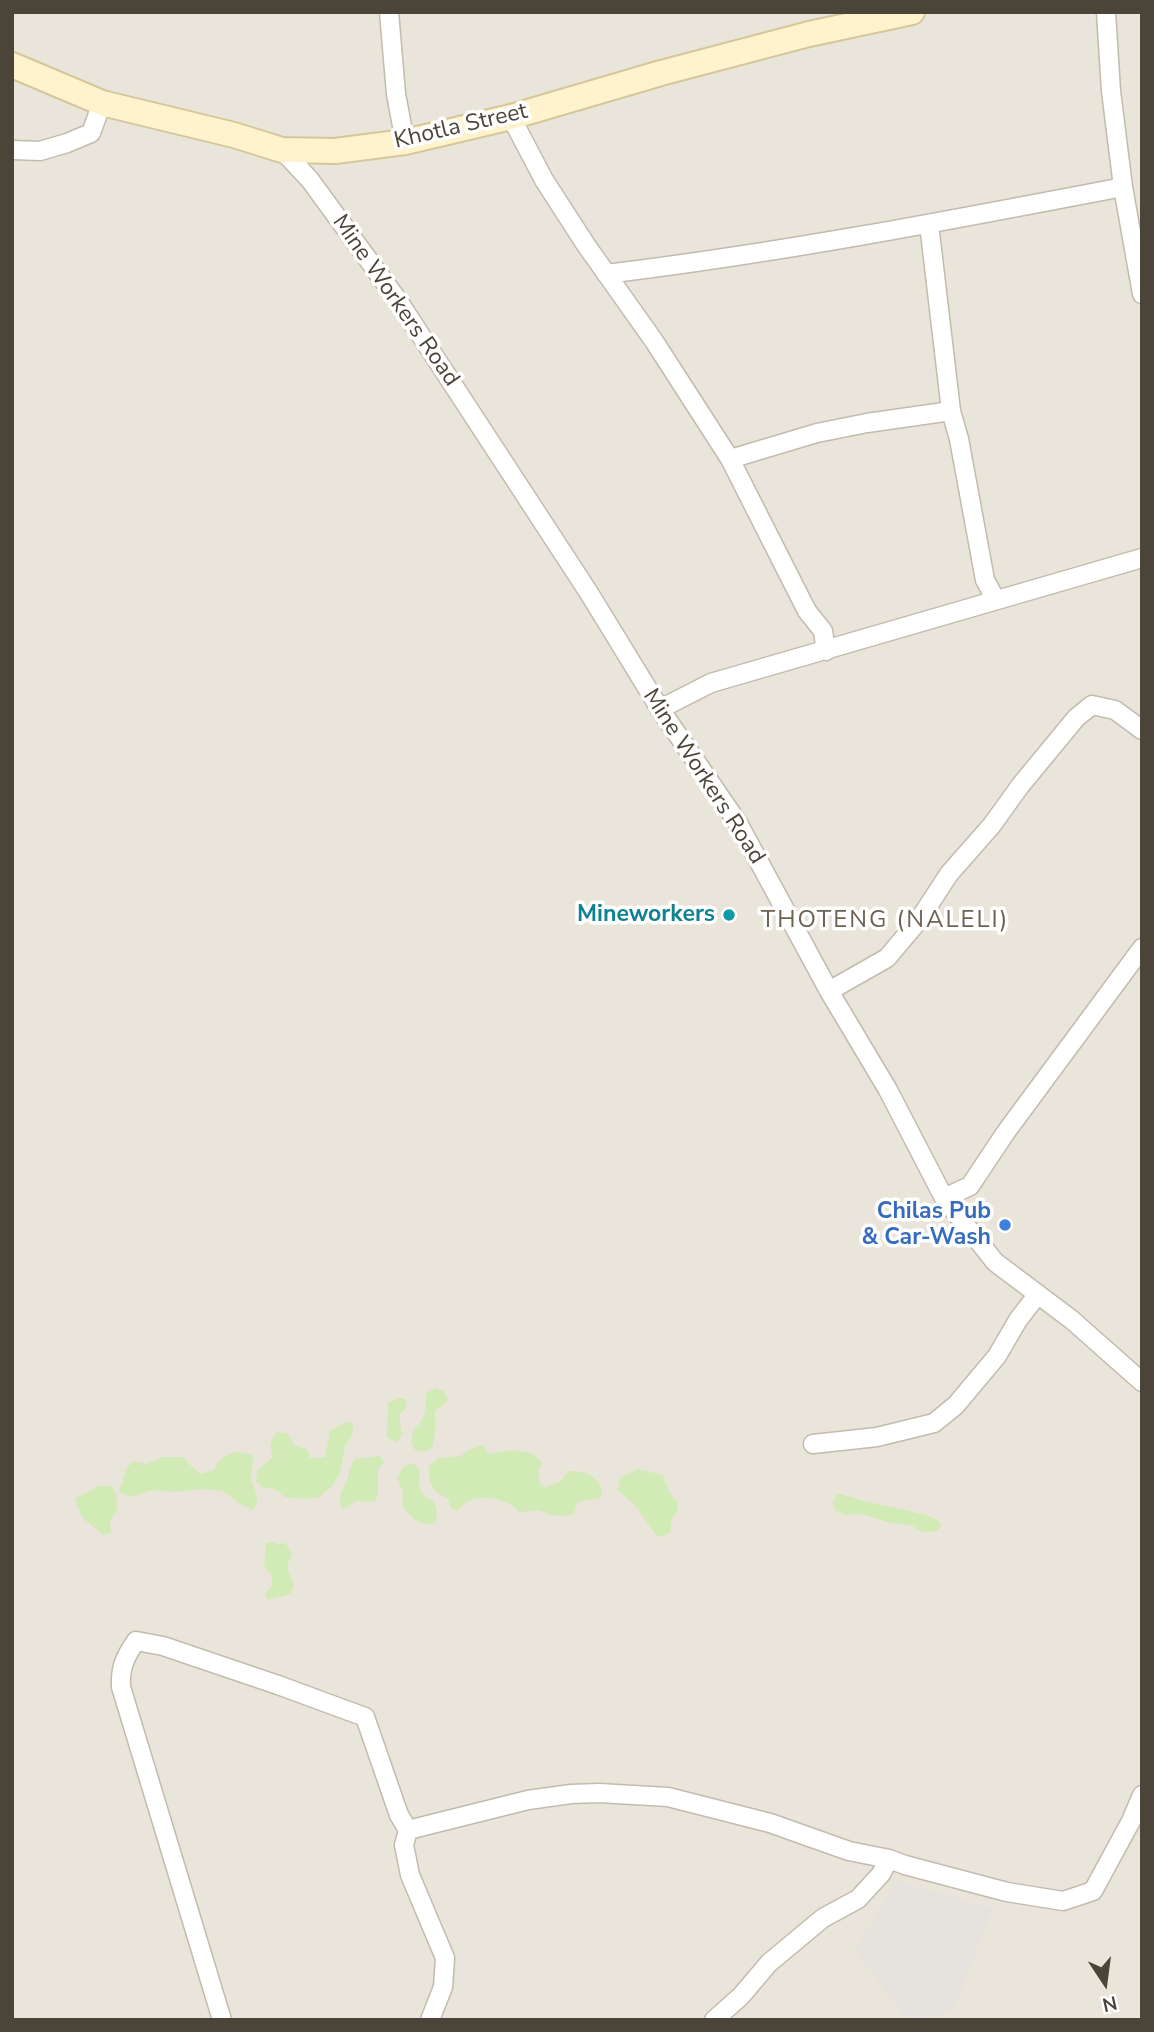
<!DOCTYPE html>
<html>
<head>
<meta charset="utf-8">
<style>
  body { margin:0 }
  #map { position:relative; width:1154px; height:2032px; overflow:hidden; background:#f6f3ec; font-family:"Nunito Sans",sans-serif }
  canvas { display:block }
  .frame { position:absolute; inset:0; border:14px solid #4b4439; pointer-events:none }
  .north { position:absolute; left:1070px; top:1948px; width:70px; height:70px; -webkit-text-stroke:5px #fff; paint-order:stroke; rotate:167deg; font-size:19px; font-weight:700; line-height:28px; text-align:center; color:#4b4439 }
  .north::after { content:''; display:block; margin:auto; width:24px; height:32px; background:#4b4439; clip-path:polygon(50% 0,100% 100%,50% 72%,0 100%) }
</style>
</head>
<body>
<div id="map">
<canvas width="1154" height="2032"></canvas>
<div class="frame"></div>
<div class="north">N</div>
</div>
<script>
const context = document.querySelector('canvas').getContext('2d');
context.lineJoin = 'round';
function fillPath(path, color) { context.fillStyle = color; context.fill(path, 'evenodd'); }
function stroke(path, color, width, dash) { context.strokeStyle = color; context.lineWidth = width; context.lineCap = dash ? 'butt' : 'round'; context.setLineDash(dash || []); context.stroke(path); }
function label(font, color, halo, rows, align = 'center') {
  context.font = font + ' "Nunito Sans",sans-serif'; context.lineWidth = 7; context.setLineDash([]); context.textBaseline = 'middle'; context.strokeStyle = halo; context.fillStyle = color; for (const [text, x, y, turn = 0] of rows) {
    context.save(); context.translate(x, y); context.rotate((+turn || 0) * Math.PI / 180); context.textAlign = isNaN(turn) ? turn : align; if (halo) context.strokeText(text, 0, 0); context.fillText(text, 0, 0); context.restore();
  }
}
fillPath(new Path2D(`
  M 12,12 L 1142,12 L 1142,2020 L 12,2020 Z`), '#eae5da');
fillPath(new Path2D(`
  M 897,1881 L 992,1908 L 955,2007 L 930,2020 L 907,2020 L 855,1950 Z`), '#e6e2dd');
fillPath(new Path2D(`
  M 436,1388 L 445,1392 L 448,1400 L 442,1406 L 435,1410 C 434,1424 437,1433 432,1448 L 424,1452 L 415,1450 L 411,1444 L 413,1431 L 422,1420 L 426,1407 L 426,1393 Z
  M 398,1398 L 405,1399 L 407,1407 L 399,1415 L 402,1436 L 396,1442 L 387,1437 L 388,1403 Z
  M 345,1422 L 352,1423 L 354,1430 L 345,1447 L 340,1474 L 332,1486 L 319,1497 L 306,1499 L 284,1497 L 275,1489 L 264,1488 L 256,1482 L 257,1471 L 273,1457 L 270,1445 L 276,1432 L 287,1433 L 295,1446 L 306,1449 L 310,1458 L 325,1457 L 330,1431 Z
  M 482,1445 L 489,1454 C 506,1450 533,1446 542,1464 L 538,1472 L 540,1483 L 545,1487 L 560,1482 L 569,1471 C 584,1470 595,1475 602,1489 L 600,1498 L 578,1502 L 574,1513 L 565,1516 L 551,1515 L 539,1510 L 520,1512 C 505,1497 471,1489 458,1511 L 451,1508 L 448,1499 C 431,1490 429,1485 429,1466 L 439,1458 L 461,1456 L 468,1450 Z
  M 238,1452 L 252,1455 C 255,1464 251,1469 251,1477 C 252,1493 264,1493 253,1510 L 241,1505 L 223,1491 L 204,1489 L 172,1492 L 152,1490 L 131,1497 L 119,1492 L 126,1469 L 133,1461 L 147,1464 L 162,1457 L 183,1457 L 189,1464 L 201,1474 L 214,1470 C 219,1458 226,1454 238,1452 Z
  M 380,1456 L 384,1463 L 378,1469 L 378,1494 L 375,1502 L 356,1501 L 343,1510 C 336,1493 344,1491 348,1476 C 350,1469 350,1466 355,1459 Z
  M 415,1464 L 420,1470 C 419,1488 416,1493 434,1502 L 437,1513 L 435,1523 C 419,1527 412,1518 402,1506 L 403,1493 L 397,1477 L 405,1465 Z
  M 637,1469 L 663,1475 L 670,1494 L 677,1501 L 678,1510 L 671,1520 L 671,1532 L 662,1537 L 655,1534 L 635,1505 L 617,1490 L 620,1478 Z
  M 96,1486 L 112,1486 C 118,1498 121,1509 110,1520 L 111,1532 L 103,1535 C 87,1519 82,1524 75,1499 C 82,1492 90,1494 96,1486 Z
  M 837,1494 L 841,1494 L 860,1500 L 926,1515 L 936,1519 L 942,1525 L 937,1531 L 921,1532 L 911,1525 L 891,1523 L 861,1514 L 847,1515 L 835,1511 L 833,1502 Z
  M 274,1542 L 277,1544 L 285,1543 L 292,1553 L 287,1567 L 294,1586 L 290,1594 L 267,1600 L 265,1594 L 272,1586 L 272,1576 L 264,1565 L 266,1543 Z`), '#d2eab5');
const street = new Path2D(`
  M 389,12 L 396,94 L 405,142
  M 1106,12 L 1111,91 L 1123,187 L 1142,294
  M 511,117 L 544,180 L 586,245 L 654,341 L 730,459 L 807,611 L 823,631 L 826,651
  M 12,150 L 40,151 L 67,143 L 91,133 L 102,103
  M 282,150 L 310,180 L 397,299 L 589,593 L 660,709 L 738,823 L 829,991 L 888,1090 L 944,1198 L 995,1262 L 1072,1320 L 1142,1382
  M 929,224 L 951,411 L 959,439 L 985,580 L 996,600
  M 606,274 C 780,253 951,220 1123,187
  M 730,459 L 817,433 L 867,423 L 951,411
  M 660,709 L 711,683 L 1142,558
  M 829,991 L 887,958 L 919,920 L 949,874 L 992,825 L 1020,786 L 1076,718 L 1092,705 L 1115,710 L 1142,730
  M 944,1198 L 970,1186 L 1006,1132 L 1142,948
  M 813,1444 L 877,1437 L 934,1423 L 956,1405 L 997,1356 L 1018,1320 L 1038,1294
  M 408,1830 L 528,1800 L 571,1794 L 599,1793 L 668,1797 L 770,1823 L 849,1851 L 889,1859 L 905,1865 L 1007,1892 L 1063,1901 L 1093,1891 L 1131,1821 L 1142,1795
  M 222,2020 L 121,1687 C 120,1667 125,1657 136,1641 L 163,1646 L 278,1685 L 365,1717 L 399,1815 L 408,1830 L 404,1845 L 410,1875 L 445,1958 L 443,1987 L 430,2020
  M 714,2020 L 741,1996 L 769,1963 L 823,1918 L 858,1899 L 881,1874 L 889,1859`);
const secondary = new Path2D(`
  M 12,65 L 102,103 L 234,135 L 282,150 L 335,151 L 405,142 L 511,117 L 661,73 L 809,34 L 912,12`);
stroke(street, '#c2bbae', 21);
stroke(secondary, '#d6c79b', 28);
stroke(street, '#fff', 18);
stroke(secondary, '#fff3cd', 24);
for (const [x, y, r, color] of [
  [729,915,7,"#0f9aa8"],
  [1005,1225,7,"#3f7fe0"]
]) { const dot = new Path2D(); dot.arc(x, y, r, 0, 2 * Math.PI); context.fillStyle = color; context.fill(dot); stroke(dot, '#fff', 2.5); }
label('23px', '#4b4439', '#fff', [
  ["Khotla Street",461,127,-13],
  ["Mine Workers Road",395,301,55],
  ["Mine Workers Road",703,777,57]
]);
label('bold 23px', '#0d838f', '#fff', [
  ["Mineworkers",715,915]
], 'right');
label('bold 23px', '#366cbe', '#fff', [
  ["Chilas Pub",991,1212],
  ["& Car-Wash",991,1238]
], 'right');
context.letterSpacing = '2px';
label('24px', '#6e6250', '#fff', [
  ["THOTENG (NALELI)",885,921]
]);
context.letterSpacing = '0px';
</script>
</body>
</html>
